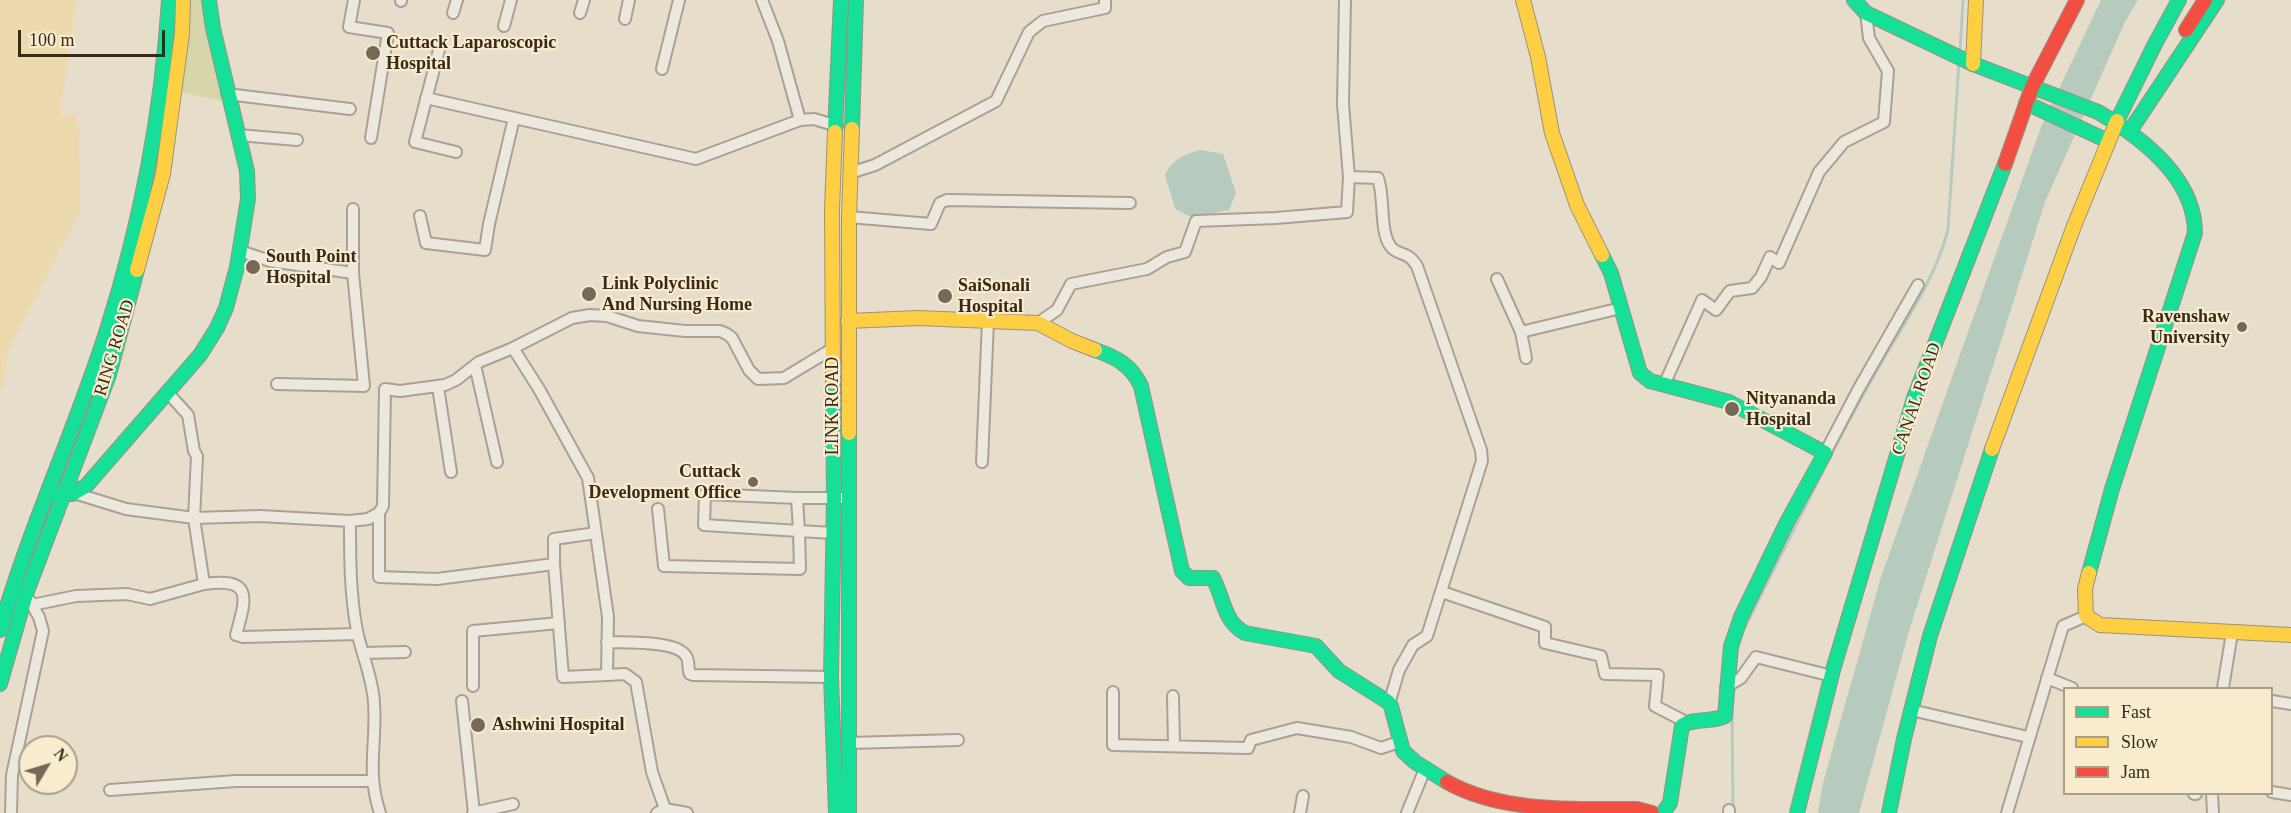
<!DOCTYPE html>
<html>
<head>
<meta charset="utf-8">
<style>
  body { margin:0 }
  #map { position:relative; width:2291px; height:813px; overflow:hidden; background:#e6ddca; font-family:Georgia,serif }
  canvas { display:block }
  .legend { position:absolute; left:2063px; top:687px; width:210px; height:108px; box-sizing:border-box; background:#f8ecce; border:2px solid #ac9e86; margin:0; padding:8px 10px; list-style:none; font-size:18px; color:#39291b }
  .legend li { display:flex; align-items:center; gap:12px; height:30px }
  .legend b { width:30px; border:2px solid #ac9e86 }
  .north { position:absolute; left:18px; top:735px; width:60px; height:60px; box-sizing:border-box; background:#f8ecce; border:2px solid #ac9e86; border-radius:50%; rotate:52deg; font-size:16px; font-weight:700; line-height:24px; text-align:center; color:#39291b }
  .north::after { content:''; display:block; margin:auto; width:21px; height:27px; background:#766858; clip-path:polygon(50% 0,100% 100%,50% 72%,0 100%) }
  .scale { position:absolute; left:18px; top:30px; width:147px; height:27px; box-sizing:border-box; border:3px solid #39291b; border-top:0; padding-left:8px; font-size:18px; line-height:21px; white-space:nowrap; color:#39291b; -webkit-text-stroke:4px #f8ecce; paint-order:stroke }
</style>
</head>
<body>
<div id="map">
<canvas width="2291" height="813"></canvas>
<ul class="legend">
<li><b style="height:8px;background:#16e098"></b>Fast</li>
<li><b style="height:8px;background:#ffcf43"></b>Slow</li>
<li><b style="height:8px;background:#f24e42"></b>Jam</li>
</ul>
<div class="north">N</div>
<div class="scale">100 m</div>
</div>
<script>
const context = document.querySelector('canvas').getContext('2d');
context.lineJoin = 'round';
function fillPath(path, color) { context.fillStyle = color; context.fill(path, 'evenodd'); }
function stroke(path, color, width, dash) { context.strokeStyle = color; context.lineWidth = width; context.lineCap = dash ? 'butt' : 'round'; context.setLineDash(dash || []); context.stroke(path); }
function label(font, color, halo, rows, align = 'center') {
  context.font = font + ' Georgia,serif'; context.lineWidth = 4.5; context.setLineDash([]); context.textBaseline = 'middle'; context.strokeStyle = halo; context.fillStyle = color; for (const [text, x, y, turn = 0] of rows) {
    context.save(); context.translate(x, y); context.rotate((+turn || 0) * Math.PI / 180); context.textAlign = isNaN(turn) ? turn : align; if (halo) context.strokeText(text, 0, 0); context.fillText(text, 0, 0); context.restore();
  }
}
fillPath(new Path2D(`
  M 188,0 L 204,0 L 209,40 L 222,101 L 180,92 Z`), '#d7d6ab');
fillPath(new Path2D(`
  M 0,0 L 76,0 L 60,117 L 75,113 L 79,129 L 80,211 L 7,353 L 6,374 L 0,393 Z`), '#ecdaae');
fillPath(new Path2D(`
  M 2101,0 L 2138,0 L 2125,22 L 2045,202 L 1909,631 L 1859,813 L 1818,813 L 1823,783 L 1881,577 L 2041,127 Z
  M 1200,150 L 1223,154 L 1236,193 L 1229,210 L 1193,218 L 1175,209 L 1165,175 C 1173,159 1183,155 1200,150 Z`), '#b6cbbe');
stroke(new Path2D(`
  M 1960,52 L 1963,0
  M 1830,457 C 1848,422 1867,387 1887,353 C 1911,313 1936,275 1948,230 L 1959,62
  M 1737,652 L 1742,633 L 1823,471
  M 1732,709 L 1733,810`), '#b6cbbe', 3);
const street = new Path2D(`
  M 354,0 L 349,27 L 388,33 L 371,138
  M 762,0 L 778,41 L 800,120
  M 1345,0 L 1343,104 L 1349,177 L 1378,178 C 1385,197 1379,232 1391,247 C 1398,256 1407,250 1417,266 L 1481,450 L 1482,461 L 1427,636 L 1413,645 L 1399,670 L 1389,704
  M 401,1 L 401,0
  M 453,13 L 457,0
  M 580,13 L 584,0
  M 625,19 L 629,0
  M 504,26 L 511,0
  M 440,46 L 415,142 L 456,152
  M 662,69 L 679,0
  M 227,94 L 350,109
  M 426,98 L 696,159 L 800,120 L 814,119 L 837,126
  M 238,135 L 297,140
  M 850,173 L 875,165 L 996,101 L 1029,32 L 1043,21 L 1105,8 L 1105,0
  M 420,216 L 426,243 L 485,250 L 489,224 L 514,118
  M 849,217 L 931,224 L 940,203 L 947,200 L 1130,203
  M 240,251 L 270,261 L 353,273 L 364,386 L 277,384
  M 353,273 L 353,209
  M 1497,279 L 1521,332 L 1621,308
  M 1038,323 L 1057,310 L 1071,284 L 1147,269 L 1167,257 L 1185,252 L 1196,221 L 1276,218 L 1347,212 L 1349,177
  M 1521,332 L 1526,358
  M 513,348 L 539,389 L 588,478 L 608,617 L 607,675 L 625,674 L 636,682 L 652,772 L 665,809
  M 475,365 L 497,462
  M 1664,385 L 1702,300 L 1716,310 L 1730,291 L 1752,288 L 1761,277 L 1770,257 L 1779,263 L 1819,172 L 1844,142 L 1884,122 L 1888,71 L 1869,38 L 1866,13
  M 438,387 L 451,472
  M 1825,453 L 1858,390 L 1918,285
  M 982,462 L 988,321
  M 74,493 L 126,509 L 194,518 L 260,516 L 350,521 L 368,519 L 379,513 L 383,506 L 385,389 L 400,391 L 445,385 L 456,380 L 479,362 L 513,348 L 572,318 L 590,315 L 607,316 L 638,326 L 685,331 L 720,331 L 727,334 L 732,338 L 749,370 L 758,379 L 784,378 L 832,349
  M 797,498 L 705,494 L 704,525 L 799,531 L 797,498 L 840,498
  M 658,509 L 664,566 L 800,569 L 799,531 L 833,533
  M 379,513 L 379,577 L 437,579 L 554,564 L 563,677 L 607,675
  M 350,521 C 350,558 350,594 357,631 C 362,655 373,679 374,703 C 377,743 366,771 380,813
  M 554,564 L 554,539 L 596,533
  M 204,584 C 254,577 246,598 236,635 L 243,637 L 357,634
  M 1442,592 L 1545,627 L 1545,643 L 1601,656 L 1605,674 L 1658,675 L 1655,706 L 1686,722
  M 32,605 L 76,596 L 127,594 L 150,599 L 204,584 L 194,518 L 197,456 L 194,451 L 188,415 L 168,393
  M 607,642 C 625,643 677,640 686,656 C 690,661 687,668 690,674 L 693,675 L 831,677
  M 363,653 L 405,652
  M 2047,678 L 2072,688
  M 473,686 L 473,631 L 559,623
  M 1726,687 L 1741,678 L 1756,657 L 1832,676
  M 2223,688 L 2232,633
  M 1113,692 L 1113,745 L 1248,748 L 1251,740 L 1297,728 L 1351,737 L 1381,748 L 1399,742
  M 1173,696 L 1174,746
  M 462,701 L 474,813
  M 2272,701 L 2291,704
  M 1911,710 L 2028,737
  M 849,743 L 958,740
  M 110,790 L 236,781 L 373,781
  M 2272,792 L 2291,795
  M 2194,794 L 2196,794
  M 2212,794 L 2213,813
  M 1729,810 L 1729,813
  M 11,813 L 12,775 L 43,631 L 39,617 L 30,601
  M 473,813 L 513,804
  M 657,813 L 665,809 L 687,813
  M 1300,813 L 1303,796
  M 1407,813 L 1425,769
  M 2007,813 L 2063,626 L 2086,616`);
const fast = new Path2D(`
  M 1854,0 L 1866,13 L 1973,64 L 2098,112 C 2141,137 2195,178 2195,233 L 2112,489 L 2089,573
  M 2026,103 L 2108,141
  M 2117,121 L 2155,44 L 2179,0
  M 852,129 L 856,0
  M 2130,131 L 2217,0
  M 835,132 L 841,0
  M 1602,255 L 1611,273 L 1640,373 L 1650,381 L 1729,402 L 1825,453 L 1787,522 L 1741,617 L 1731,646 L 1725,716 C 1711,723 1695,717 1682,726 L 1670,803 L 1663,813
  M 1095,350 C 1116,357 1131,365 1141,386 L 1182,571 L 1189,578 L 1213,578 C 1224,598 1223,621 1245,633 L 1316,646 L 1339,671 L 1388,702 L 1391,706 L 1403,751 L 1415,762 L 1447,782
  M 833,382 L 834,498 L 831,677 L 836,813
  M 849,433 L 849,813
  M 57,494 L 72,494 L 86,486 L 200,355 L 217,328 L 226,308 L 237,267 L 248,199 L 247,171 L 213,28 L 209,0
  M 0,630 C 29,528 75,431 107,330 C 141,222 162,113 169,0
  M 0,684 L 26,594 L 109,375 L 137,270
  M 1797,813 L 1833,670 L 1914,398 L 2005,164
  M 1889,813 L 1904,739 L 1930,636 L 1992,449`);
const slow = new Path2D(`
  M 1523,0 L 1538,57 L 1552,133 L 1577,205 L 1602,255
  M 1973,64 L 1976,0
  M 137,270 L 163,174 L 182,34 L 183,0
  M 848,321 L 918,318 L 1038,323 L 1072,341 L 1095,350
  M 833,382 L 832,210 L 835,132
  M 849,433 L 849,217 L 852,129
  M 1992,449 L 2074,226 L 2117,121
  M 2089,573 L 2085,589 L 2086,616 L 2100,625 L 2291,635`);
const jam = new Path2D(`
  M 2186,30 L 2205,0
  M 2005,164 L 2032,87 L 2077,0
  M 1447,782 C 1502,813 1575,809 1637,809 L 1652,813`);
stroke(street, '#aaa194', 14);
stroke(fast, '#9a9183', 16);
stroke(slow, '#9a9183', 16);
stroke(jam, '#9a9183', 16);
stroke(street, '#ede8dd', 10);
stroke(fast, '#16e098', 14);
stroke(slow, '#ffcf43', 14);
stroke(jam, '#f24e42', 14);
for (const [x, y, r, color] of [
  [373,53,8,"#766858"],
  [253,267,8,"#766858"],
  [589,294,8,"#766858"],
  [945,296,8,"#766858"],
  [2242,327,6,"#766858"],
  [1732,409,8,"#766858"],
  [753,482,6,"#766858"],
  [478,725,8,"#766858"]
]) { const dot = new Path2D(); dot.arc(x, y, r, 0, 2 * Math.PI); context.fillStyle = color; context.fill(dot); stroke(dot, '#f8ecce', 2); }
label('bold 18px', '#39291b', '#f8ecce', [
  ["Cuttack Laparoscopic",386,43],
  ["Hospital",386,64],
  ["South Point",266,257],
  ["Hospital",266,278],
  ["Link Polyclinic",602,284],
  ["And Nursing Home",602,305],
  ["SaiSonali",958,286],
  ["Hospital",958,307],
  ["Ravenshaw",2230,317,"right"],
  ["University",2230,338,"right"],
  ["Nityananda",1746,399],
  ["Hospital",1746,420],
  ["Cuttack",741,472,"right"],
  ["Development Office",741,493,"right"],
  ["Ashwini Hospital",492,725]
], 'left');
label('18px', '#39291b', '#f8ecce', [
  ["RING ROAD",115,348,-73],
  ["CANAL ROAD",1917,399,-71],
  ["LINK ROAD",833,406,-90]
]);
</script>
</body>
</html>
